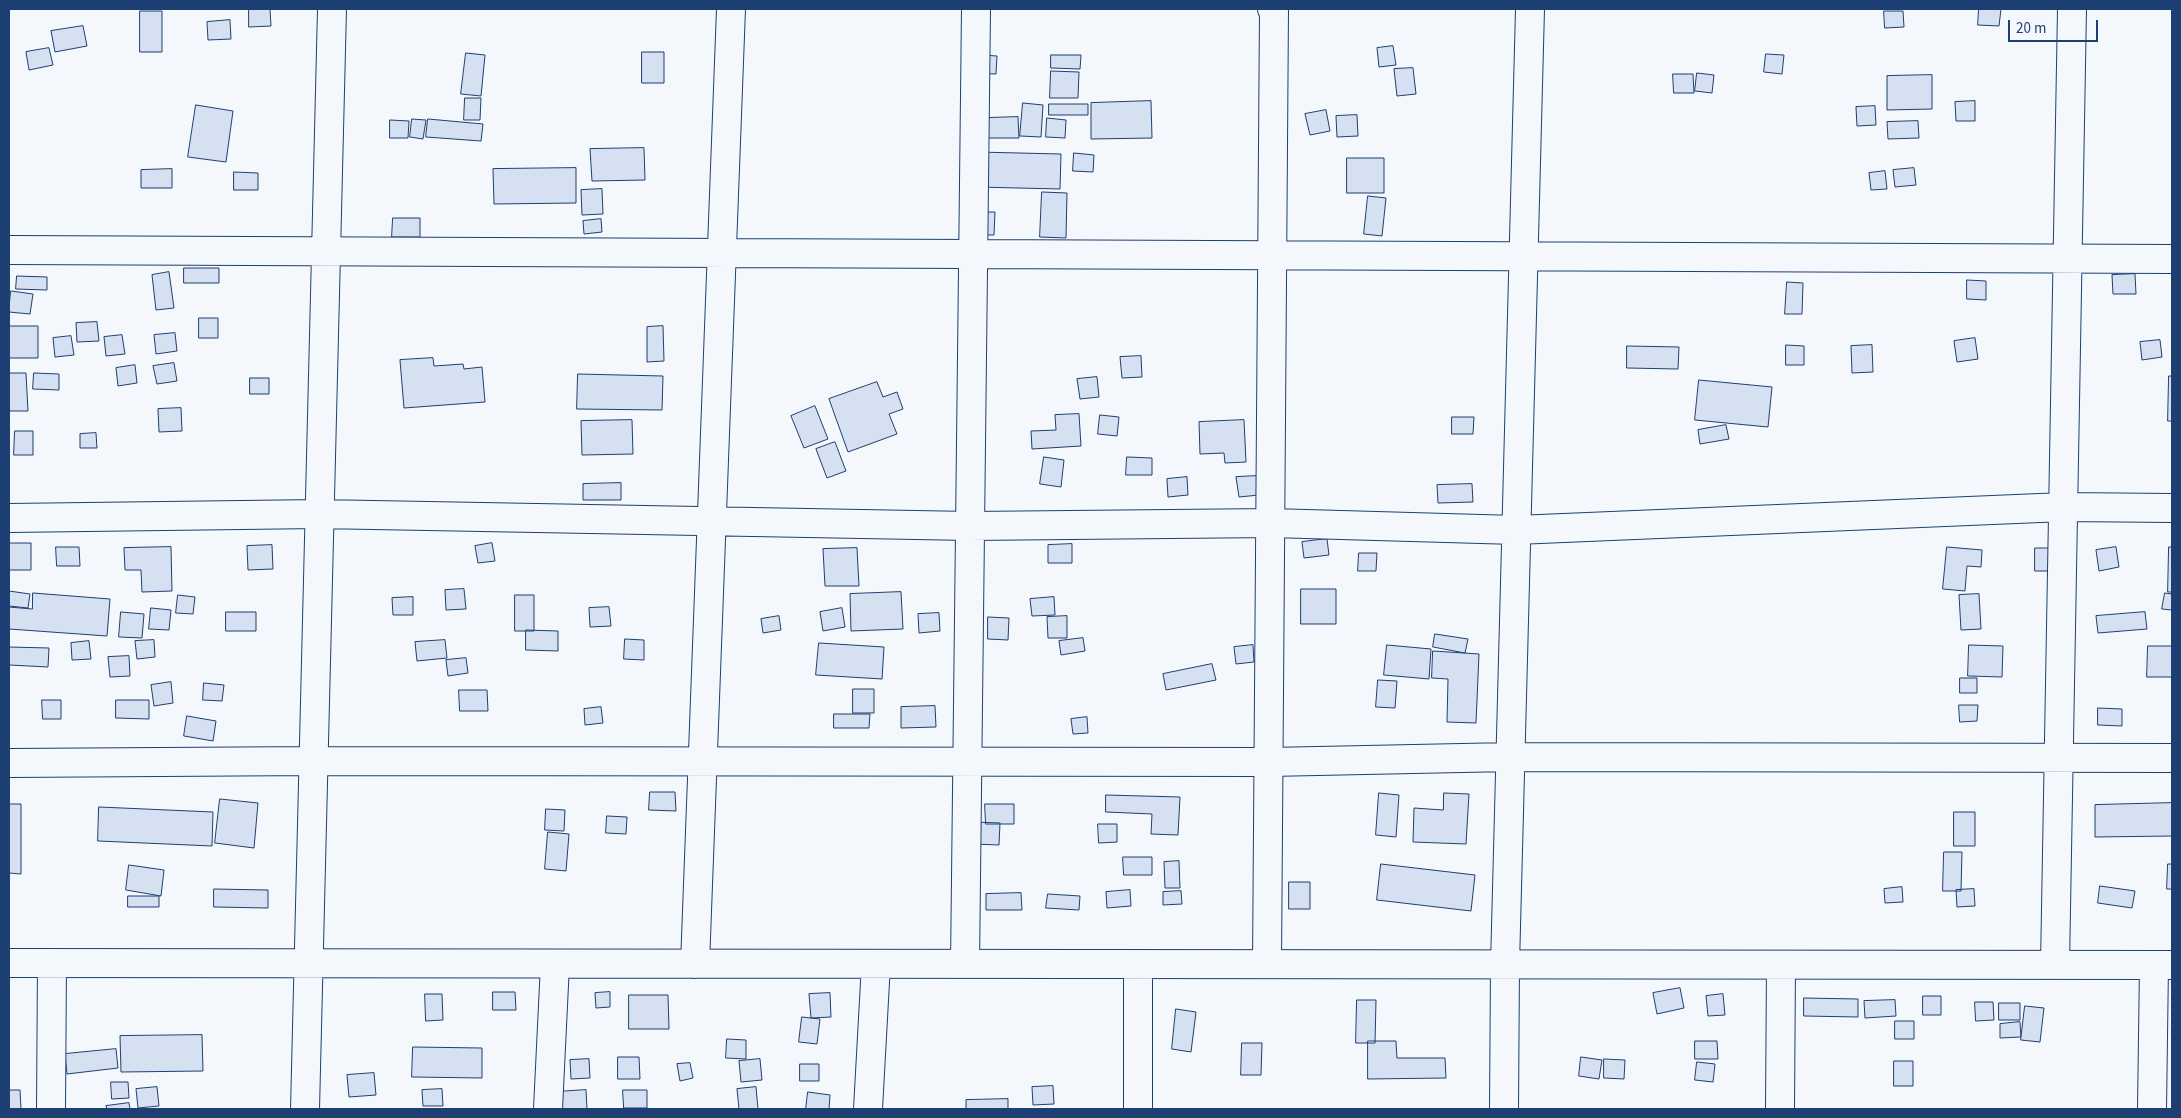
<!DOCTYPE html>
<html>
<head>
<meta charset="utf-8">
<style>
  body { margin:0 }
  #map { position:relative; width:2181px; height:1118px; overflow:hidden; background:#f4f7fb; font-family:"Source Sans 3",sans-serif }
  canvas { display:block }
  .frame { position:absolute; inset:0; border:10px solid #1d3f73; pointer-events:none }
  .scale { position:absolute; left:2008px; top:20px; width:90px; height:22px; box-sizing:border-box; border:2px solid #1d3f73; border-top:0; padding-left:6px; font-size:15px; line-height:18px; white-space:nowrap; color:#1d3f73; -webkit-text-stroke:4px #f4f7fb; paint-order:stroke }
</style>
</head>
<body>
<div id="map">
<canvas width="2181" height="1118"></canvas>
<div class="frame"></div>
<div class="scale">20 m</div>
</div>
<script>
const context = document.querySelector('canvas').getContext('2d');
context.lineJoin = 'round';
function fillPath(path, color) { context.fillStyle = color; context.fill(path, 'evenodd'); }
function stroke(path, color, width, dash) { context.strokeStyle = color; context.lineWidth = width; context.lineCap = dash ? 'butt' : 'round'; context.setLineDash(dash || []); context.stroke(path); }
const building = new Path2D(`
  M 249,9 L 270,9 L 271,26 L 249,27 Z
  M 1979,9 L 2001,9 L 1999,26 L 1978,25 Z
  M 140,11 L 162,11 L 162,52 L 140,52 Z
  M 1884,11 L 1903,11 L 1904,27 L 1885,28 Z
  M 230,20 L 231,39 L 208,40 L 207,22 Z
  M 83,26 L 87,46 L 55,52 L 51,31 Z
  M 1393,46 L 1396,65 L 1379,67 L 1377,48 Z
  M 49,48 L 53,65 L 29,70 L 26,52 Z
  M 642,52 L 664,52 L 664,83 L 642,83 Z
  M 466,53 L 485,55 L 481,96 L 461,94 Z
  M 968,54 L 997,56 L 996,74 L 967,73 Z
  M 1766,54 L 1784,55 L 1782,74 L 1764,72 Z
  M 1051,55 L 1081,55 L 1080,69 L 1051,68 Z
  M 1413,68 L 1416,94 L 1397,96 L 1394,69 Z
  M 1051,71 L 1079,72 L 1078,98 L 1050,98 Z
  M 1697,73 L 1714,75 L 1712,93 L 1695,91 Z
  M 1673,74 L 1693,74 L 1694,93 L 1674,93 Z
  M 1932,75 L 1932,109 L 1887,110 L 1887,76 Z
  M 465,98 L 481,98 L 480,120 L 464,120 Z
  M 1151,101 L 1152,138 L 1091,139 L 1091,103 Z
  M 1975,101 L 1975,121 L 1956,121 L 1955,102 Z
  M 1023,103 L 1043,105 L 1041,137 L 1020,136 Z
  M 1049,104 L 1088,104 L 1088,115 L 1049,115 Z
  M 196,105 L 233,111 L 226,162 L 188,157 Z
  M 1875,106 L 1876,125 L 1857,126 L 1856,107 Z
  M 1326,110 L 1330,131 L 1310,135 L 1305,114 Z
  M 1357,115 L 1358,136 L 1337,137 L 1336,116 Z
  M 1018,117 L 1019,138 L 987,138 L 987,118 Z
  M 1047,118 L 1066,120 L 1065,138 L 1046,137 Z
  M 412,119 L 426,120 L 423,139 L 410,137 Z
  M 428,119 L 483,124 L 481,141 L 426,137 Z
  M 390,120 L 409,121 L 408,138 L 390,138 Z
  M 1918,121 L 1919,138 L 1888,139 L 1887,122 Z
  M 644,148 L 645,180 L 592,181 L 590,149 Z
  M 977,152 L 1061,154 L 1060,189 L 976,187 Z
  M 1074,153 L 1094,155 L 1093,172 L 1073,171 Z
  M 1347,158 L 1384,158 L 1384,193 L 1347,193 Z
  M 576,168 L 576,203 L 494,204 L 493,169 Z
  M 1914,168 L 1916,185 L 1895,187 L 1893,170 Z
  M 172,169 L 172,188 L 141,188 L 141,170 Z
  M 1885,171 L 1887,189 L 1871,190 L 1869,173 Z
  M 234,172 L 258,173 L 258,190 L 234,190 Z
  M 602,189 L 603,214 L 582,215 L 581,190 Z
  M 1042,192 L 1067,193 L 1066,238 L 1040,237 Z
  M 1368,196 L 1386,198 L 1382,236 L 1364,234 Z
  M 977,212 L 995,212 L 994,235 L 976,235 Z
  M 393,218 L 420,218 L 420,237 L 392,237 Z
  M 601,219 L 602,232 L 584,234 L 583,221 Z
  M 184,268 L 219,268 L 219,283 L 184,283 Z
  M 169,272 L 174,308 L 156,310 L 152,275 Z
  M 2135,274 L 2136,294 L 2113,294 L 2112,275 Z
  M 17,276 L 47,277 L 47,290 L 16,289 Z
  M 1967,280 L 1986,281 L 1986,300 L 1967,299 Z
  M 1787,282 L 1803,283 L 1802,314 L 1785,314 Z
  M 11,291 L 33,294 L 30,314 L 9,312 Z
  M 199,318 L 218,318 L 218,338 L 199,338 Z
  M 97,322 L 99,341 L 77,342 L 76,323 Z
  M 9,326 L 38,326 L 38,358 L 9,358 Z
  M 663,326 L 664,361 L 647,362 L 647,327 Z
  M 175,333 L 177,351 L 156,354 L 154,335 Z
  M 122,335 L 125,354 L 106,356 L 104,337 Z
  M 71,336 L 74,355 L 55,357 L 53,338 Z
  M 1975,338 L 1978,359 L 1957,362 L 1954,341 Z
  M 2160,340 L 2162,357 L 2142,360 L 2140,342 Z
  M 1786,345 L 1804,346 L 1804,365 L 1786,365 Z
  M 1872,345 L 1873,372 L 1852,373 L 1851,346 Z
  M 1627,346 L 1679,347 L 1678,369 L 1627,368 Z
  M 1141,356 L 1142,377 L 1122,378 L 1120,357 Z
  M 433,358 L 434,366 L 463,364 L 464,369 L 482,367 L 485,402 L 404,408 L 400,360 Z
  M 174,363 L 177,381 L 157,384 L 153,366 Z
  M 135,365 L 137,383 L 118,386 L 116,368 Z
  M 9,373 L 26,373 L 28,411 L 10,411 Z
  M 34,373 L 59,374 L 59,390 L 33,389 Z
  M 578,374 L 663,376 L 662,410 L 577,409 Z
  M 2169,376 L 2172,376 L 2172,421 L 2168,421 Z
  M 1097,377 L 1099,397 L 1080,399 L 1077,379 Z
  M 250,378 L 269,378 L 269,394 L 250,394 Z
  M 1699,380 L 1772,387 L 1768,427 L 1695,420 Z
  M 877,382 L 883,397 L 897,392 L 903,409 L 889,414 L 897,434 L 848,452 L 829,399 Z
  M 815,406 L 828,439 L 804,448 L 791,416 Z
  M 181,408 L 182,431 L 159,432 L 158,409 Z
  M 1079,414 L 1081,446 L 1032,449 L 1031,431 L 1056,430 L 1055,415 Z
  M 1100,415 L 1119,417 L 1117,436 L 1098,434 Z
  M 1452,417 L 1474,417 L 1473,434 L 1452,434 Z
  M 632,420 L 633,454 L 582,455 L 581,421 Z
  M 1244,420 L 1246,462 L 1225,463 L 1224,453 L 1200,454 L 1199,422 Z
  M 1726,425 L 1729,439 L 1700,444 L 1698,430 Z
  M 15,431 L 33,431 L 33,455 L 14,455 Z
  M 96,433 L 97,448 L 80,448 L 80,434 Z
  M 835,442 L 846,471 L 827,478 L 816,449 Z
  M 1044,457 L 1064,460 L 1061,487 L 1040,484 Z
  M 1127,457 L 1152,458 L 1152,475 L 1126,475 Z
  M 1257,476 L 1259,495 L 1239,497 L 1236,477 Z
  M 1187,477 L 1188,495 L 1168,497 L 1167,479 Z
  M 621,483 L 621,500 L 583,500 L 583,484 Z
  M 1472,484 L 1473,502 L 1438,503 L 1437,485 Z
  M 1327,539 L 1329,555 L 1304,558 L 1302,542 Z
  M 9,543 L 31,543 L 31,570 L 9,570 Z
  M 492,543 L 495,561 L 478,563 L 475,546 Z
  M 1072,544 L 1072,563 L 1048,563 L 1048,545 Z
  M 272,545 L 273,569 L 248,570 L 247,546 Z
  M 56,547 L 79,547 L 80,566 L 57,566 Z
  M 171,547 L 172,591 L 142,592 L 141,570 L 125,570 L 124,548 Z
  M 1947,547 L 1982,550 L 1981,567 L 1967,566 L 1965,591 L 1943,589 Z
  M 2116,547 L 2119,567 L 2099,571 L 2096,550 Z
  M 2169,547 L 2172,547 L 2172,592 L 2168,592 Z
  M 857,548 L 859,586 L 825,586 L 823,549 Z
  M 2035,548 L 2055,548 L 2055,571 L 2035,571 Z
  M 1359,553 L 1377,553 L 1376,571 L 1358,571 Z
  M 464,589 L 466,609 L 446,610 L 445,590 Z
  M 1301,589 L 1336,589 L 1336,624 L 1301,624 Z
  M 9,591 L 30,594 L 28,608 L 9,606 Z
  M 901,592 L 903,629 L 851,631 L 850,594 Z
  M 33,593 L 110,599 L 107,636 L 9,629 L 9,607 L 32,609 Z
  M 2165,593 L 2172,594 L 2172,610 L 2162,609 Z
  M 1979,594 L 1981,629 L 1961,630 L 1959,595 Z
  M 178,595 L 195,597 L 193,614 L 176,613 Z
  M 515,595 L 534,595 L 534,631 L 515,631 Z
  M 413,597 L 413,615 L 393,615 L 392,598 Z
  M 1054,597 L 1055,615 L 1032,616 L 1030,599 Z
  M 609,607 L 611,626 L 590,627 L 589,608 Z
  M 151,608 L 171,610 L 169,630 L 149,629 Z
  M 842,608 L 845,627 L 823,631 L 820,612 Z
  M 121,612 L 144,614 L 142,638 L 119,637 Z
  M 226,612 L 256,612 L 256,631 L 226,631 Z
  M 2145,612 L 2147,629 L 2098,633 L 2096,616 Z
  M 939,613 L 940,631 L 919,633 L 918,614 Z
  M 779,616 L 781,630 L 763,633 L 761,619 Z
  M 1067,616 L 1067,638 L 1048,638 L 1047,617 Z
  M 988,617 L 1009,618 L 1008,640 L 988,639 Z
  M 526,630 L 558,631 L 558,651 L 526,650 Z
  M 1435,634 L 1468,639 L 1465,653 L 1433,647 Z
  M 1083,638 L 1085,651 L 1061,655 L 1059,641 Z
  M 625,639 L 644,640 L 644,660 L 624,659 Z
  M 154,640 L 155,657 L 137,659 L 135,641 Z
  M 445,640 L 447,658 L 417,661 L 415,642 Z
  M 89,641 L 91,659 L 72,660 L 71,643 Z
  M 819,643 L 884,647 L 882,679 L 816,675 Z
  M 1253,645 L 1254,662 L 1236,664 L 1234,647 Z
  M 1387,645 L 1431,649 L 1429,679 L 1384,675 Z
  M 1969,645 L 2003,646 L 2002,677 L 1968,676 Z
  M 2148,646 L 2172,646 L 2172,677 L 2147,677 Z
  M 9,647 L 49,648 L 48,667 L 9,665 Z
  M 1433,651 L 1479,654 L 1476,723 L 1447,722 L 1448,679 L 1432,678 Z
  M 129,656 L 130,676 L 110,677 L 108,657 Z
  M 466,658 L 468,673 L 448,676 L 446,660 Z
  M 1212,664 L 1216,680 L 1166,690 L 1163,674 Z
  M 1960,678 L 1977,678 L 1977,693 L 1960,693 Z
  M 1378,680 L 1397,681 L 1395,708 L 1376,707 Z
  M 171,682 L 173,703 L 154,706 L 151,685 Z
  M 204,683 L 224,685 L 222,701 L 203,700 Z
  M 853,689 L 874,689 L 874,713 L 853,713 Z
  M 459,690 L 487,690 L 488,711 L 460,711 Z
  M 42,700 L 61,700 L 61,719 L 43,719 Z
  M 116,700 L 149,700 L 149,719 L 116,718 Z
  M 1959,705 L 1978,705 L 1977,721 L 1960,722 Z
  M 935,706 L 936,727 L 901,728 L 901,707 Z
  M 601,707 L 603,723 L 585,725 L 584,709 Z
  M 2098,708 L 2122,709 L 2122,726 L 2098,725 Z
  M 834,714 L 870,714 L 869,728 L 834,728 Z
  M 187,716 L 216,721 L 213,741 L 184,736 Z
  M 1087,717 L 1088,733 L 1073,734 L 1071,719 Z
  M 650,792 L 675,792 L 676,811 L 649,810 Z
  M 1379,793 L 1399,795 L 1396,837 L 1376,835 Z
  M 1444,793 L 1469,794 L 1466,844 L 1413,842 L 1414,808 L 1443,810 Z
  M 1106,795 L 1180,797 L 1178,835 L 1151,834 L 1152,814 L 1106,812 Z
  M 220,799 L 258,803 L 254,848 L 215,843 Z
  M 2172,803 L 2172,836 L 2095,837 L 2095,805 Z
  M 9,804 L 21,804 L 21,874 L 9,873 Z
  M 985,804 L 1014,804 L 1014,824 L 986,824 Z
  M 99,807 L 213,812 L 212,846 L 98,841 Z
  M 546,809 L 565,810 L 564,831 L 545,830 Z
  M 1954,812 L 1975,812 L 1975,846 L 1954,846 Z
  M 607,816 L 627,817 L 626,834 L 606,833 Z
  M 974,822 L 1000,823 L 999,845 L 973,844 Z
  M 1098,824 L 1117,824 L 1117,842 L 1099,843 Z
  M 548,832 L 569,834 L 566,871 L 545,869 Z
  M 1944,852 L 1962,852 L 1961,891 L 1943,891 Z
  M 1123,857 L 1152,857 L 1152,875 L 1124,875 Z
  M 1179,861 L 1180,888 L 1165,888 L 1164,862 Z
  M 1381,864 L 1475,875 L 1471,911 L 1377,900 Z
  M 2168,864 L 2172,864 L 2172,889 L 2167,889 Z
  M 129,865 L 164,870 L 161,896 L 126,890 Z
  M 1289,882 L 1310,882 L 1310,909 L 1289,909 Z
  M 2100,886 L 2135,891 L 2132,908 L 2098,903 Z
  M 1902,887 L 1903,902 L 1885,903 L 1884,889 Z
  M 214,889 L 268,890 L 268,908 L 214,907 Z
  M 1974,889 L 1975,906 L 1957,907 L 1956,890 Z
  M 1130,890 L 1131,906 L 1107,908 L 1106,892 Z
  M 1181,891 L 1182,904 L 1163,905 L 1163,892 Z
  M 1021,893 L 1022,910 L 986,910 L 986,894 Z
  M 1048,894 L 1080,896 L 1079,910 L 1046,908 Z
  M 128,896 L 159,896 L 159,907 L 128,907 Z
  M 1680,988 L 1684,1008 L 1657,1014 L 1653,993 Z
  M 493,992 L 515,992 L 516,1010 L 493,1010 Z
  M 610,992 L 610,1007 L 596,1008 L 595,993 Z
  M 830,993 L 831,1017 L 811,1018 L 809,994 Z
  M 425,994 L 442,994 L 443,1020 L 426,1021 Z
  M 1723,994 L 1725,1015 L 1708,1016 L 1706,996 Z
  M 629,995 L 668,995 L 669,1029 L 629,1029 Z
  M 1923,996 L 1941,996 L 1941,1015 L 1923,1015 Z
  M 1804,998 L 1858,999 L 1858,1017 L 1804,1016 Z
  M 1357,1000 L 1376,1000 L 1375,1043 L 1356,1043 Z
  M 1895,1000 L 1896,1016 L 1865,1018 L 1864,1001 Z
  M 1975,1002 L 1993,1002 L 1994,1020 L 1976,1021 Z
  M 1999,1003 L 2020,1003 L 2020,1020 L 1999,1020 Z
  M 2025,1006 L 2044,1008 L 2040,1042 L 2021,1040 Z
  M 1176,1009 L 1196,1012 L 1191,1052 L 1172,1049 Z
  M 802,1017 L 820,1019 L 817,1044 L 799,1042 Z
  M 1895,1021 L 1914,1021 L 1914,1039 L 1895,1039 Z
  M 2020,1022 L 2021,1037 L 2000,1038 L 2000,1024 Z
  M 202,1035 L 203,1071 L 121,1072 L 120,1036 Z
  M 727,1039 L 746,1040 L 746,1059 L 726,1058 Z
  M 1368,1041 L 1396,1041 L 1397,1058 L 1445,1058 L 1446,1078 L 1368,1079 Z
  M 1695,1041 L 1717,1041 L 1718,1059 L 1695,1059 Z
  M 1242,1043 L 1262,1043 L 1261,1075 L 1241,1075 Z
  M 413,1047 L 482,1048 L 482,1078 L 412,1077 Z
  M 116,1049 L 118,1068 L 67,1074 L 65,1054 Z
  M 618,1057 L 639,1057 L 640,1079 L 618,1079 Z
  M 1581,1057 L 1602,1060 L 1599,1079 L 1579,1076 Z
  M 589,1059 L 590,1078 L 571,1079 L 570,1060 Z
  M 760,1059 L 762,1080 L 741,1082 L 739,1061 Z
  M 1604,1059 L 1625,1060 L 1624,1079 L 1604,1078 Z
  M 1894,1061 L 1913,1061 L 1913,1086 L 1894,1086 Z
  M 1697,1062 L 1715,1064 L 1713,1082 L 1695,1080 Z
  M 690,1063 L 693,1078 L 680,1081 L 677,1064 Z
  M 800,1064 L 819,1064 L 819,1081 L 800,1081 Z
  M 374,1073 L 376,1095 L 349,1097 L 347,1075 Z
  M 111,1082 L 128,1082 L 129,1098 L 112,1099 Z
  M 1053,1086 L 1054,1104 L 1033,1105 L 1032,1087 Z
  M 157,1087 L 159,1106 L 138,1108 L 136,1089 Z
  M 756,1087 L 758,1109 L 739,1109 L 737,1089 Z
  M 442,1089 L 443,1106 L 423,1106 L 422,1090 Z
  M 9,1090 L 20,1090 L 21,1109 L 9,1109 Z
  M 586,1090 L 587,1109 L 557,1109 L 556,1092 Z
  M 623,1090 L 647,1090 L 647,1108 L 624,1108 Z
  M 808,1092 L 830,1095 L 829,1109 L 806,1109 Z
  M 1008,1099 L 1008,1109 L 966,1109 L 966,1100 Z
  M 129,1103 L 130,1109 L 107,1109 L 106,1106 Z`);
fillPath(building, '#d5e0f0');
stroke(building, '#1d3f73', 1);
const street = new Path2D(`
  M 9,250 L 2172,259
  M 9,518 L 319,514 L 970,526 L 1271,523 L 1516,530 L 2064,507 L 2172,508
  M 9,763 L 313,761 L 1269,762 L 1510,757 L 2172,758
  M 9,963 L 2172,965
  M 695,964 L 731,9
  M 965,964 L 976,9
  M 1267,964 L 1274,9 L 1272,9
  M 2055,965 L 2072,9
  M 51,1109 L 52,963
  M 305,1109 L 332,9
  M 548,1109 L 555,964
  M 868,1109 L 876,964
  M 1138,1109 L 1138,965
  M 1504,1109 L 1505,965 L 1530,9
  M 1780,1109 L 1781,965
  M 2152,1109 L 2154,965`);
stroke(street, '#1d3f73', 30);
stroke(street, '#f4f7fb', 28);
</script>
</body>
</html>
